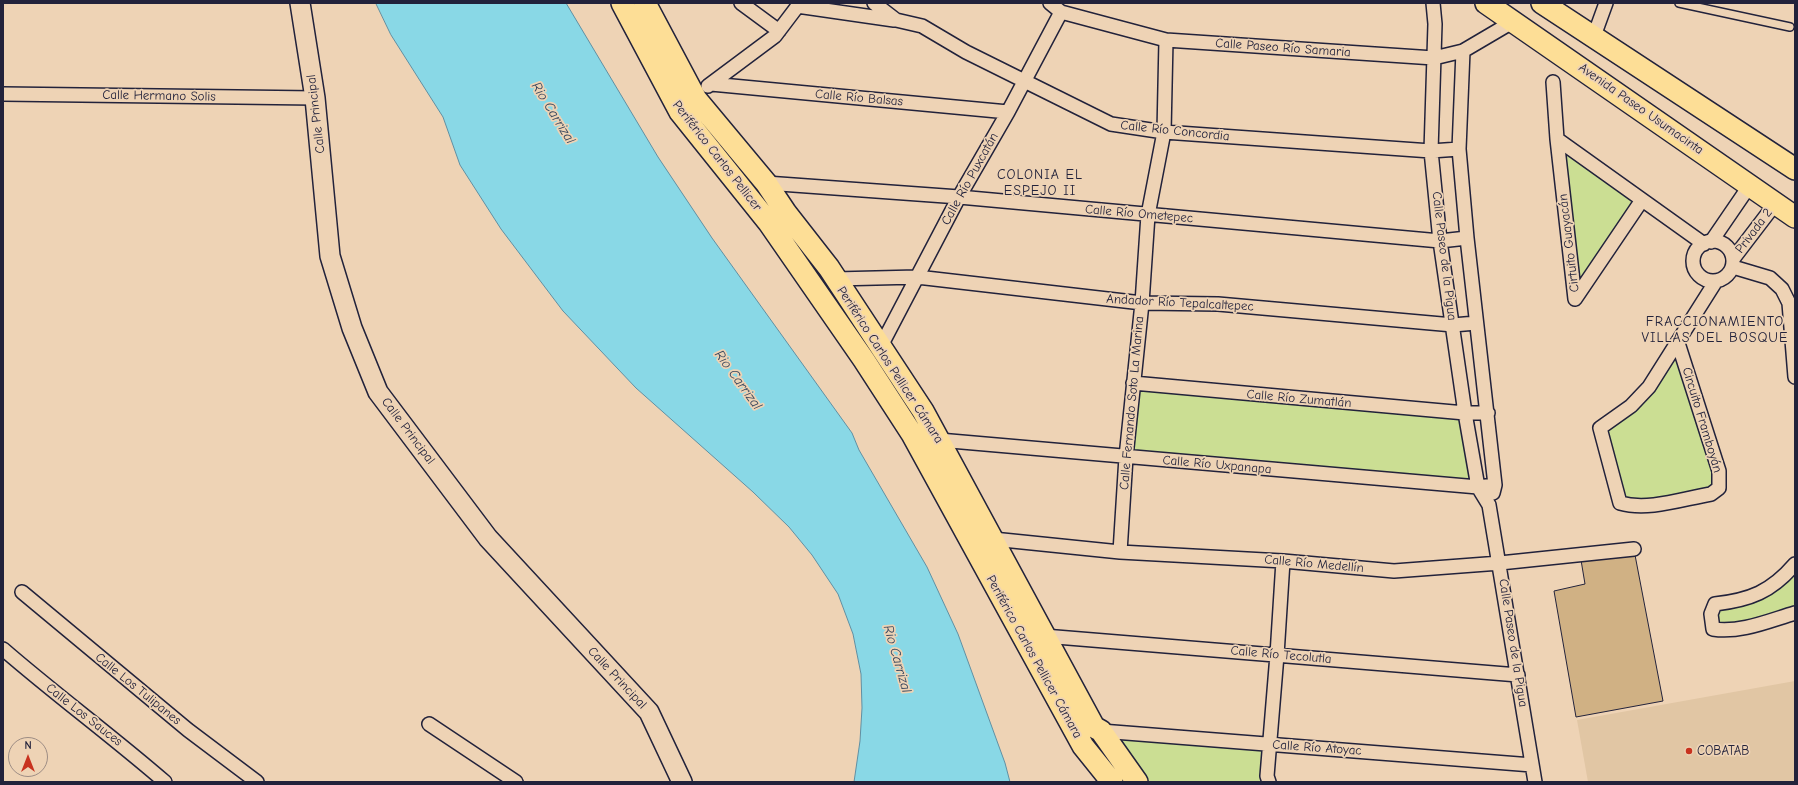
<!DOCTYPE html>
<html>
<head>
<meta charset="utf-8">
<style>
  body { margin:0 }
  #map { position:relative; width:1798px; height:785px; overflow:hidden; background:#eed3b5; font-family:"Comic Neue",sans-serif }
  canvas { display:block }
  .frame { position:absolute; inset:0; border:4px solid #22223b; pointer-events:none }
  .north { position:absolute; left:8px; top:737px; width:40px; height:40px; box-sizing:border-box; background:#eed3b5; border:1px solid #9c8c84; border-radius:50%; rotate:0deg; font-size:11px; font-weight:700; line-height:16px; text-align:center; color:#22223b }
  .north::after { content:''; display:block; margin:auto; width:14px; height:18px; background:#c8321e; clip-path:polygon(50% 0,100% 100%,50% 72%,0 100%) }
</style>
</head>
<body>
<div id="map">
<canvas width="1798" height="785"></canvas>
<div class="frame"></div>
<div class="north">N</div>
</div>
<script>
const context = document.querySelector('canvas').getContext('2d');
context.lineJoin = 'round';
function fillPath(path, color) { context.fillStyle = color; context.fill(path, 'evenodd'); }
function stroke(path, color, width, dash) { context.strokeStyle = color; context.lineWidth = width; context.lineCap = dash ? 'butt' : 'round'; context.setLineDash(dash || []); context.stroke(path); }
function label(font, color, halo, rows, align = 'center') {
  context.font = font + ' "Comic Neue",sans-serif'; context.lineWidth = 3.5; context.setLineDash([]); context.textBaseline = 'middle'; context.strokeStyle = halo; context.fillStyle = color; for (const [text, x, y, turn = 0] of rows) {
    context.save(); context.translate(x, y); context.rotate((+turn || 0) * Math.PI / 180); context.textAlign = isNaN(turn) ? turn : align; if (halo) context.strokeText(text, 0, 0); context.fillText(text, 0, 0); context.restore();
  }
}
fillPath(new Path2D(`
  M 1795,681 L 1795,782 L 1588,782 L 1577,720 Z`), '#e1c6a4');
fillPath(new Path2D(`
  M 1557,139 L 1642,200 L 1575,299 Z
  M 1678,343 L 1719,471 L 1711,494 L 1620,503 L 1600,428 L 1631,406 Z
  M 1133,383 L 1465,413 L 1478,487 L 1126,457 Z
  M 1795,564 L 1795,613 L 1713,629 L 1715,604 L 1734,602 Z
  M 1101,731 L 1269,744 L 1269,782 L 1137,782 Z`), '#cbde93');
const water = new Path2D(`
  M 376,3 L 566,3 L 658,157 L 712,238 L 852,433 L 859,450 L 927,567 L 958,634 L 1005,763 L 1010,782 L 854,782 L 860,741 L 862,708 L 861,674 L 853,634 L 838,594 L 812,555 L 789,527 L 753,492 L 636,388 L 563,311 L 501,229 L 460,165 L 443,117 L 391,35 Z`);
fillPath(water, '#89d8e6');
stroke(water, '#608fa2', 1);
const building = new Path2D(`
  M 1635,555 L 1663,701 L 1576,717 L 1554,591 L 1585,584 L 1581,560 Z`);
fillPath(building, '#d0b184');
stroke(building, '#22223b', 1);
const lane = new Path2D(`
  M 1679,3 L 1790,27`);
const street = new Path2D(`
  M 741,3 L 779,31
  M 874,3 L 896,20 L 922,26 L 966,52 L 1111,124 L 1164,132 L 1431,151 L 1459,149
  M 1050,3 L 1061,12 L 1166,40 L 1434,58 L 1463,51 L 1514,21
  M 1433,3 L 1435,24 L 1431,151 L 1440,241 L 1465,413 L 1478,487 L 1489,505 L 1535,782
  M 797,6 L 894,20
  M 1594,36 L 1606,3
  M 1463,51 L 1459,149 L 1467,238 L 1495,485 L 1493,493
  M 1553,82 L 1557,139 L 1575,299
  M 711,84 L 1008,112
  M 708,86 L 775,36 L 800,3
  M 3,94 L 315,98
  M 1557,139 L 1704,244
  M 766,183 L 959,197 L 1440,241 L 1467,238
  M1693 261a20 20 0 1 1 40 0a20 20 0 1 1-40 0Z
  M 1711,242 L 1750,185
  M 1733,259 L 1775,204
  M 1733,267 L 1770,278 L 1782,289 L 1789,303 L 1795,377
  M 835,279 L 917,277 L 1142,303 L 1218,304 L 1453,325 L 1476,323
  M 1575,299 L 1642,200
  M 1678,343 L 1719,471 L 1719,488 L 1711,494 C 1682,499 1648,511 1620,503 L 1600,428 L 1631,406 L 1649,387 L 1716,281
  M 881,346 L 959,197 L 1008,112 L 1061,12
  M 1133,383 L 1465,413 L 1488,413
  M 939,440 L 1478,487 L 1495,485
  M 993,539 L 1120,552 L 1283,561 L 1394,571 L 1500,563 L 1634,549
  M 1120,552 L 1126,457 L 1142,303 L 1148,215 L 1164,132 L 1166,40
  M 1795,564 C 1771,592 1750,600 1715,604 L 1711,614 L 1713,629 C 1741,633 1768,621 1795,613
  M 22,592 L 188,730 L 257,782
  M 1044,636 L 1518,675
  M 3,649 C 56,695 112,736 165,782
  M 429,724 L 516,782
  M 1101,731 L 1532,765
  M 1269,782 L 1267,776 L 1277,655 L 1283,561`);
const secondary = new Path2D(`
  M 300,3 L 315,98 L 330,256 L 352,328 L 378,392 L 488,538 L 649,712 L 682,782`);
const primary = new Path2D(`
  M 622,3 L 680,112 L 769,223 L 864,360 L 912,434 L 1083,746 L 1112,782
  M 645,3 L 696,99 L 766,183 L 786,213 L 829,268 L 923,411 L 1094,727 L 1101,731 L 1137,782
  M 1486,3 L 1795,217
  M 1542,3 L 1795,169`);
stroke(lane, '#22223b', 10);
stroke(street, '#22223b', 16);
stroke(secondary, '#22223b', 22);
stroke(primary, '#22223b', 24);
stroke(lane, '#eed3b5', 7);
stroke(street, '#eed3b5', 13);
stroke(secondary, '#eed3b5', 19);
stroke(primary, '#fdde96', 21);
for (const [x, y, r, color] of [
  [1689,751,4,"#c8321e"]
]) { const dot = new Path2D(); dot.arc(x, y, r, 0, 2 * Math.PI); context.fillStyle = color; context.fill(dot); stroke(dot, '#eed3b5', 1.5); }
label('13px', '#22223b', '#eed3b5', [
  ["Calle Paseo Río Samaria",1283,48,4],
  ["Calle Hermano Solis",159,96,1],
  ["Calle Río Balsas",859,98,5],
  ["Avenida Paseo Usumacinta",1641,109,35],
  ["Calle Principal",316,114,-97],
  ["Calle Río Concordia",1175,131,6],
  ["Periférico Carlos Pellicer",717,156,52],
  ["Calle Río Puxcatán",970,179,-61],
  ["Calle Río Ometepec",1139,214,5],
  ["Privada 2",1754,231,-53],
  ["Cirtuito Guayacán",1569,243,-97],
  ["Calle Paseo de la Pigua",1444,256,83],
  ["Andador Río Tepalcaltepec",1180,303,3],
  ["Periférico Carlos Pellicer Cámara",890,365,57],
  ["Calle Río Zumatlán",1299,399,5],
  ["Calle Fernando Soto La Marina",1132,403,-85],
  ["Circuito Framboyán",1702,420,73],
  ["Calle Principal",408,431,53],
  ["Calle Río Uxpanapa",1217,465,5],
  ["Calle Río Medellín",1314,564,5],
  ["Calle Paseo de la Pigua",1513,643,81],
  ["Calle Río Tecolutla",1281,655,5],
  ["Periférico Carlos Pellicer Cámara",1034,657,61],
  ["Calle Principal",617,678,47],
  ["Calle Los Tulipanes",138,689,39],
  ["Calle Los Sauces",84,715,38],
  ["Calle Río Atoyac",1317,748,4]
]);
label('13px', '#22223b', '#eed3b5', [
  ["COBATAB",1697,751]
], 'left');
label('italic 14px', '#37465d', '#eed3b5', [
  ["Rio Carrizal",553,113,58],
  ["Rio Carrizal",738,380,54],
  ["Rio Carrizal",897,659,74]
]);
context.letterSpacing = '1px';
label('14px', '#22223b', '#eed3b5', [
  ["COLONIA EL",1040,175],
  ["ESPEJO II",1040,191],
  ["FRACCIONAMIENTO",1715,322],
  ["VILLAS DEL BOSQUE",1715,338]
]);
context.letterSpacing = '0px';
</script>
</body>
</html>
